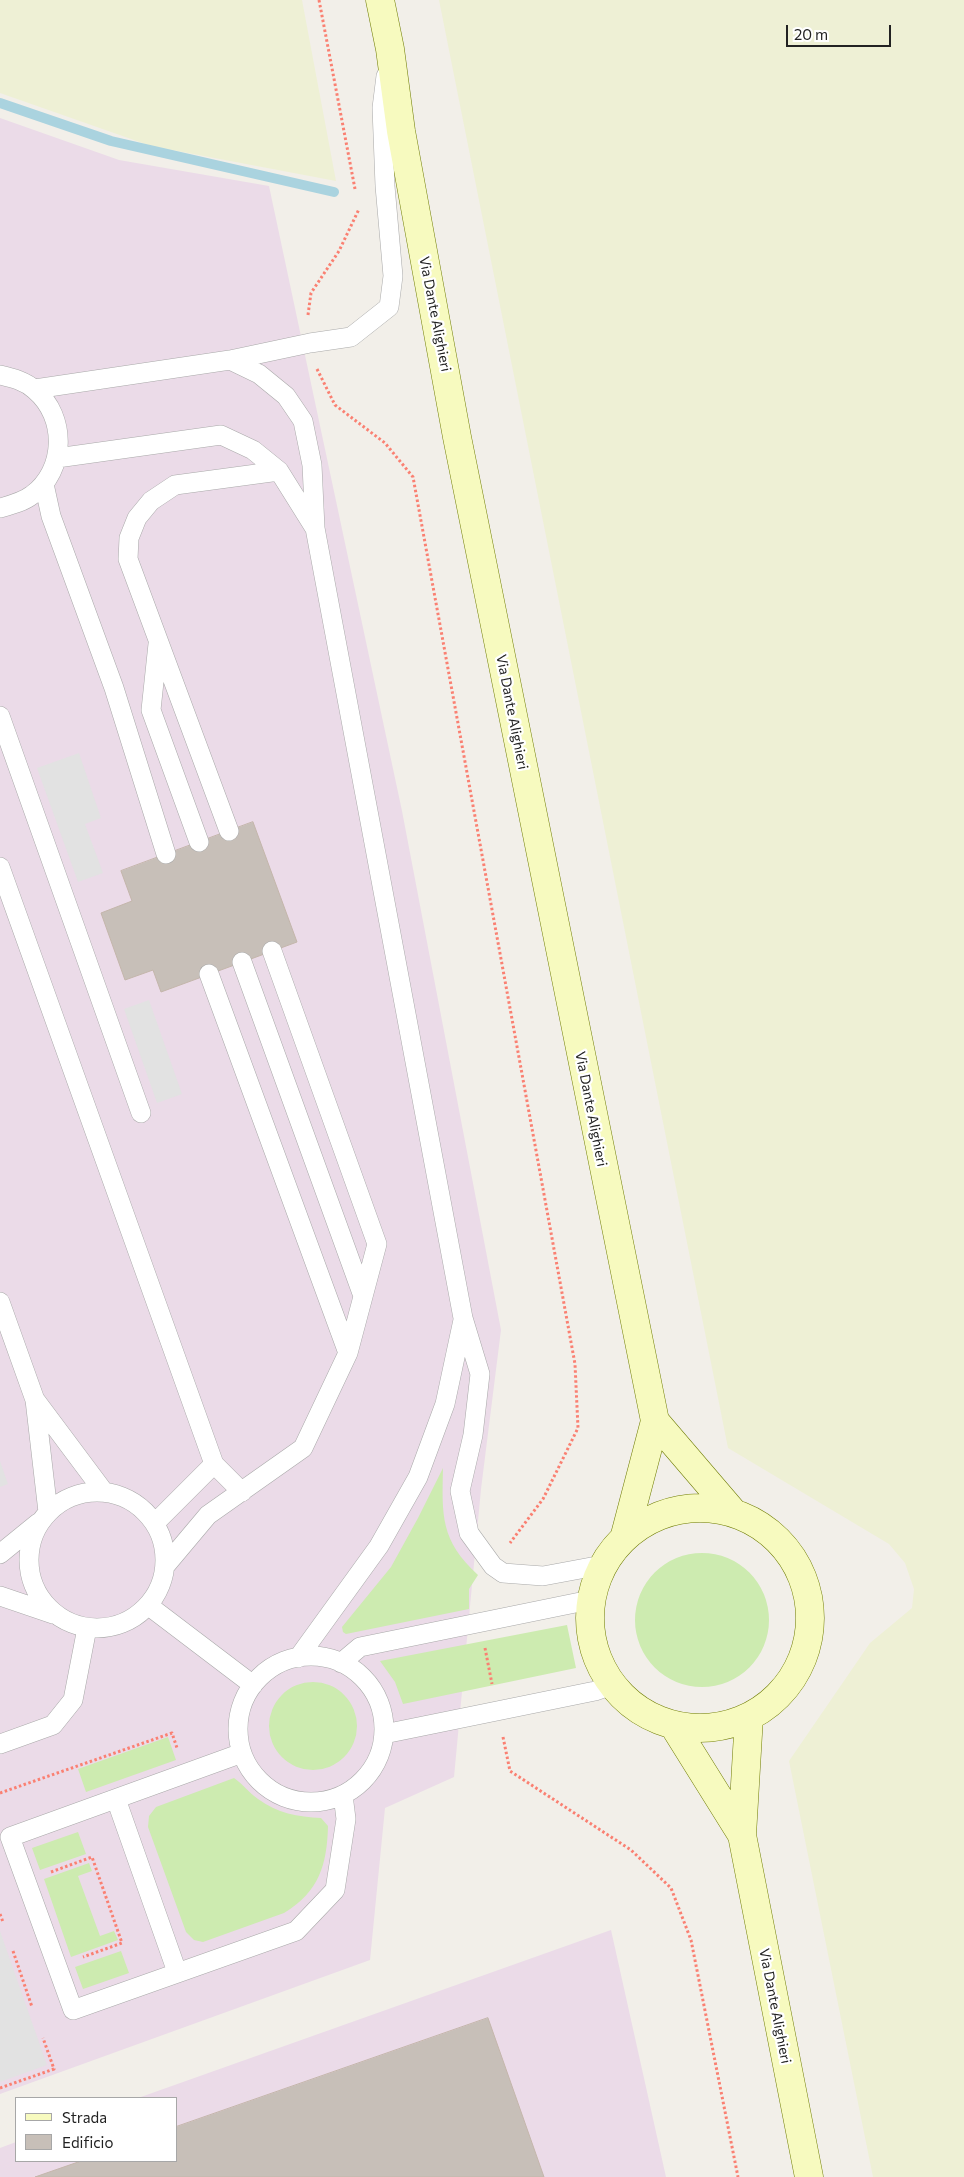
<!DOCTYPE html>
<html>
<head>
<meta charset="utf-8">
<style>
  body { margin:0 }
  #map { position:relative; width:964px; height:2177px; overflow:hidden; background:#f2efe9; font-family:Commissioner,sans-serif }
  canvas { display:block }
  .legend { position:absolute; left:15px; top:2097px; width:162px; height:65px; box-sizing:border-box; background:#fff; border:1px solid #a7a7a7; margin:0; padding:6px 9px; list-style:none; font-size:15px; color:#222 }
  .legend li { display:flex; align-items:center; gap:10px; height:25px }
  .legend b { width:25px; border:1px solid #a7a7a7 }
  .scale { position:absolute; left:786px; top:25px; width:105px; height:22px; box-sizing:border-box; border:2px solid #222; border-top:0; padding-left:6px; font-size:15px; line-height:18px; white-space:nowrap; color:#222; -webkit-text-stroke:4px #fff; paint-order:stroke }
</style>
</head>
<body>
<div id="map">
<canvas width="964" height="2177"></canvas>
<ul class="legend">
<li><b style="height:6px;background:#f7fabf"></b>Strada</li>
<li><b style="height:14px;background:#c7bfb8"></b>Edificio</li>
</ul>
<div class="scale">20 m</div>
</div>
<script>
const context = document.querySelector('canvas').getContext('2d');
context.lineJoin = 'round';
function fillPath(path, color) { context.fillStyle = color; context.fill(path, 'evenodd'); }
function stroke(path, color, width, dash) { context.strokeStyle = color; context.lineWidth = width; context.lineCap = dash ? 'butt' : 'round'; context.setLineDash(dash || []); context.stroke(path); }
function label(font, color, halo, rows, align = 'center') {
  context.font = font + ' Commissioner,sans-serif'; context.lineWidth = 4.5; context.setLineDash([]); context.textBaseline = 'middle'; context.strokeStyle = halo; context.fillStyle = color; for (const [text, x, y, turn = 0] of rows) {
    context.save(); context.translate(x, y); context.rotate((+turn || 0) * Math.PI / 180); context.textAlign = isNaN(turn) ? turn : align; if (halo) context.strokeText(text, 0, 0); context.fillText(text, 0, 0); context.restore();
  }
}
fillPath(new Path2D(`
  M 0,118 L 119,160 L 269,186 L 402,811 L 501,1330 L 481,1489 L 454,1777 L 385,1808 L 370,1960 L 0,2094 Z
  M 611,1930 L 666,2177 L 0,2177 L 0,2148 L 16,2142 L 16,2161 L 176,2161 L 176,2098 L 138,2098 Z`), '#ebdbe8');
fillPath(new Path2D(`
  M 0,0 L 302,0 L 336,181 L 151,146 L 0,93 Z
  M 439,0 L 964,0 L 964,2177 L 873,2177 L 789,1761 L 870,1643 L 912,1608 L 914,1589 L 905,1563 L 889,1544 L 728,1448 Z`), '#eef0d5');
fillPath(new Path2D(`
  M 443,1468 C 442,1515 440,1540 478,1575 L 469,1589 L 469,1609 L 346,1634 L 343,1632 L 342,1627 L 391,1567 L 418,1518 Z
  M635 1620a67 67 0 1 1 134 0a67 67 0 1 1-134 0Z
  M 567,1625 L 576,1668 L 403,1704 L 395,1682 L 380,1661 Z
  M269 1726a44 44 0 1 1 88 0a44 44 0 1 1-88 0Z
  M 168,1737 L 176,1760 L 86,1792 L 78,1769 Z
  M 234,1778 C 243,1784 249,1793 258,1799 C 277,1813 298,1817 321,1818 L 328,1826 C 327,1865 319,1892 284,1913 L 203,1942 L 194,1940 L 186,1932 L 148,1827 L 149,1816 L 156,1807 Z
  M 78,1832 L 86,1854 L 40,1870 L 32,1848 Z
  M 89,1863 L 92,1871 L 78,1876 L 100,1936 L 114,1931 L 118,1940 L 71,1957 L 44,1879 Z
  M 121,1951 L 129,1973 L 83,1989 L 75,1967 Z`), '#cdebb0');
fillPath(new Path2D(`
  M 79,753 L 101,818 L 85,824 L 103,873 L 78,882 L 37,768 Z
  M 149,1000 L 182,1094 L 157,1103 L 124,1009 Z
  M 0,1461 L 8,1484 L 0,1487 Z
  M 0,1931 L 47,2065 L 0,2082 Z`), '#e2e2e2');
stroke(new Path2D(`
  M 0,103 L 111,141 L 334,192`), '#aad3df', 10);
const building = new Path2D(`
  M 253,822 L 297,942 L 161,992 L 153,970 L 125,980 L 101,913 L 132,901 L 121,871 Z
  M 488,2018 L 544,2177 L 35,2177 L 81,2161 L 176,2161 L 176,2127 Z`);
fillPath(building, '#c7bfb8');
stroke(building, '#c4b6ab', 1);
const service = new Path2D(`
  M 230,360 L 310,343 L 351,337 L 389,307 L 393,276 L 385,186 L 382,108 L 386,76
  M 0,375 C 13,378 25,381 35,390 C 67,417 66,470 32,495 C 23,502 11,505 0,508
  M 35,389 L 230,360 L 259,374 L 286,396 L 303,421 L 312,465 L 315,528 L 463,1318 L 480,1374 L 473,1435 L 460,1491 L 469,1533 L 493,1566 L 503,1573 L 543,1576 L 602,1565
  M 57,458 L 221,435 L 253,450 L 279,471 L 314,527
  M 44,484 L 51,516 L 114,688 L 166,854
  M 158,644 L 151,710 L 199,842
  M 0,716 L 141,1113
  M 229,831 L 128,559 L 129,538 L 137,518 L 151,501 L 175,485 L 279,471
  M 0,867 L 214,1464 L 155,1523
  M 242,962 L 363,1296
  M 209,974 L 348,1353
  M 0,1302 L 35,1400 L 48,1512
  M 36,1401 L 104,1492
  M 214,1464 L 242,1492
  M29 1560a68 68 0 1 1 136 0a68 68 0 1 1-136 0Z
  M 0,1554 L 38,1523
  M 166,1565 L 208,1515 L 303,1448 L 348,1353 L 377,1244 L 272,951
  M 0,1596 L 53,1614
  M 149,1606 L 253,1685
  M238 1729a73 73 0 1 1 146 0a73 73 0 1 1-146 0Z
  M 298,1658 L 379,1546 L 418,1477 L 445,1404 L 463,1320
  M 341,1663 L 360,1647 L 590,1600
  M 384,1734 L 595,1691 L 612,1685
  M 0,1744 L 53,1725 L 73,1700 L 87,1628
  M 242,1753 L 10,1837 L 73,2010 L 296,1931 L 335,1890 L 346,1819 L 343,1795
  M 116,1799 L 177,1972`);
const secondary = new Path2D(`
  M 380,0 L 390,49 L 401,131 L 457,437 L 655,1421 L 625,1535
  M 655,1421 L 732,1511
  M590 1618a110 110 0 1 1 220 0a110 110 0 1 1-220 0Z
  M 749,1717 L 742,1835 L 809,2177
  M 674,1726 L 742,1835`);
stroke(service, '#a9a9a9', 20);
stroke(secondary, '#707d05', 29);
stroke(new Path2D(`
  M 319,0 L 355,189
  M 308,315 L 311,293 L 339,251 L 359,209
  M 317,369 L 335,405 L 385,443 L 413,477 L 575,1364 L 578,1428 L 543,1499 L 510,1543
  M 485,1648 L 492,1684
  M 503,1737 L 510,1771 L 631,1850 L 671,1888 L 691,1940 L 738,2177
  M 0,1793 L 172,1733 L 177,1748
  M 51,1872 L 92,1857 L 122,1943 L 83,1957
  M 0,1914 L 3,1922
  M 13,1951 L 32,2007
  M 0,2088 L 54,2069 L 43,2038`), '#fa8072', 3, [2.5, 2.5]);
stroke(service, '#fff', 19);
stroke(secondary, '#f7fabf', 28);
label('14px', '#222', '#fff', [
  ["Via Dante Alighieri",435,314,79],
  ["Via Dante Alighieri",512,712,79],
  ["Via Dante Alighieri",591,1109,79],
  ["Via Dante Alighieri",775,2006,79]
]);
</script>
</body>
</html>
